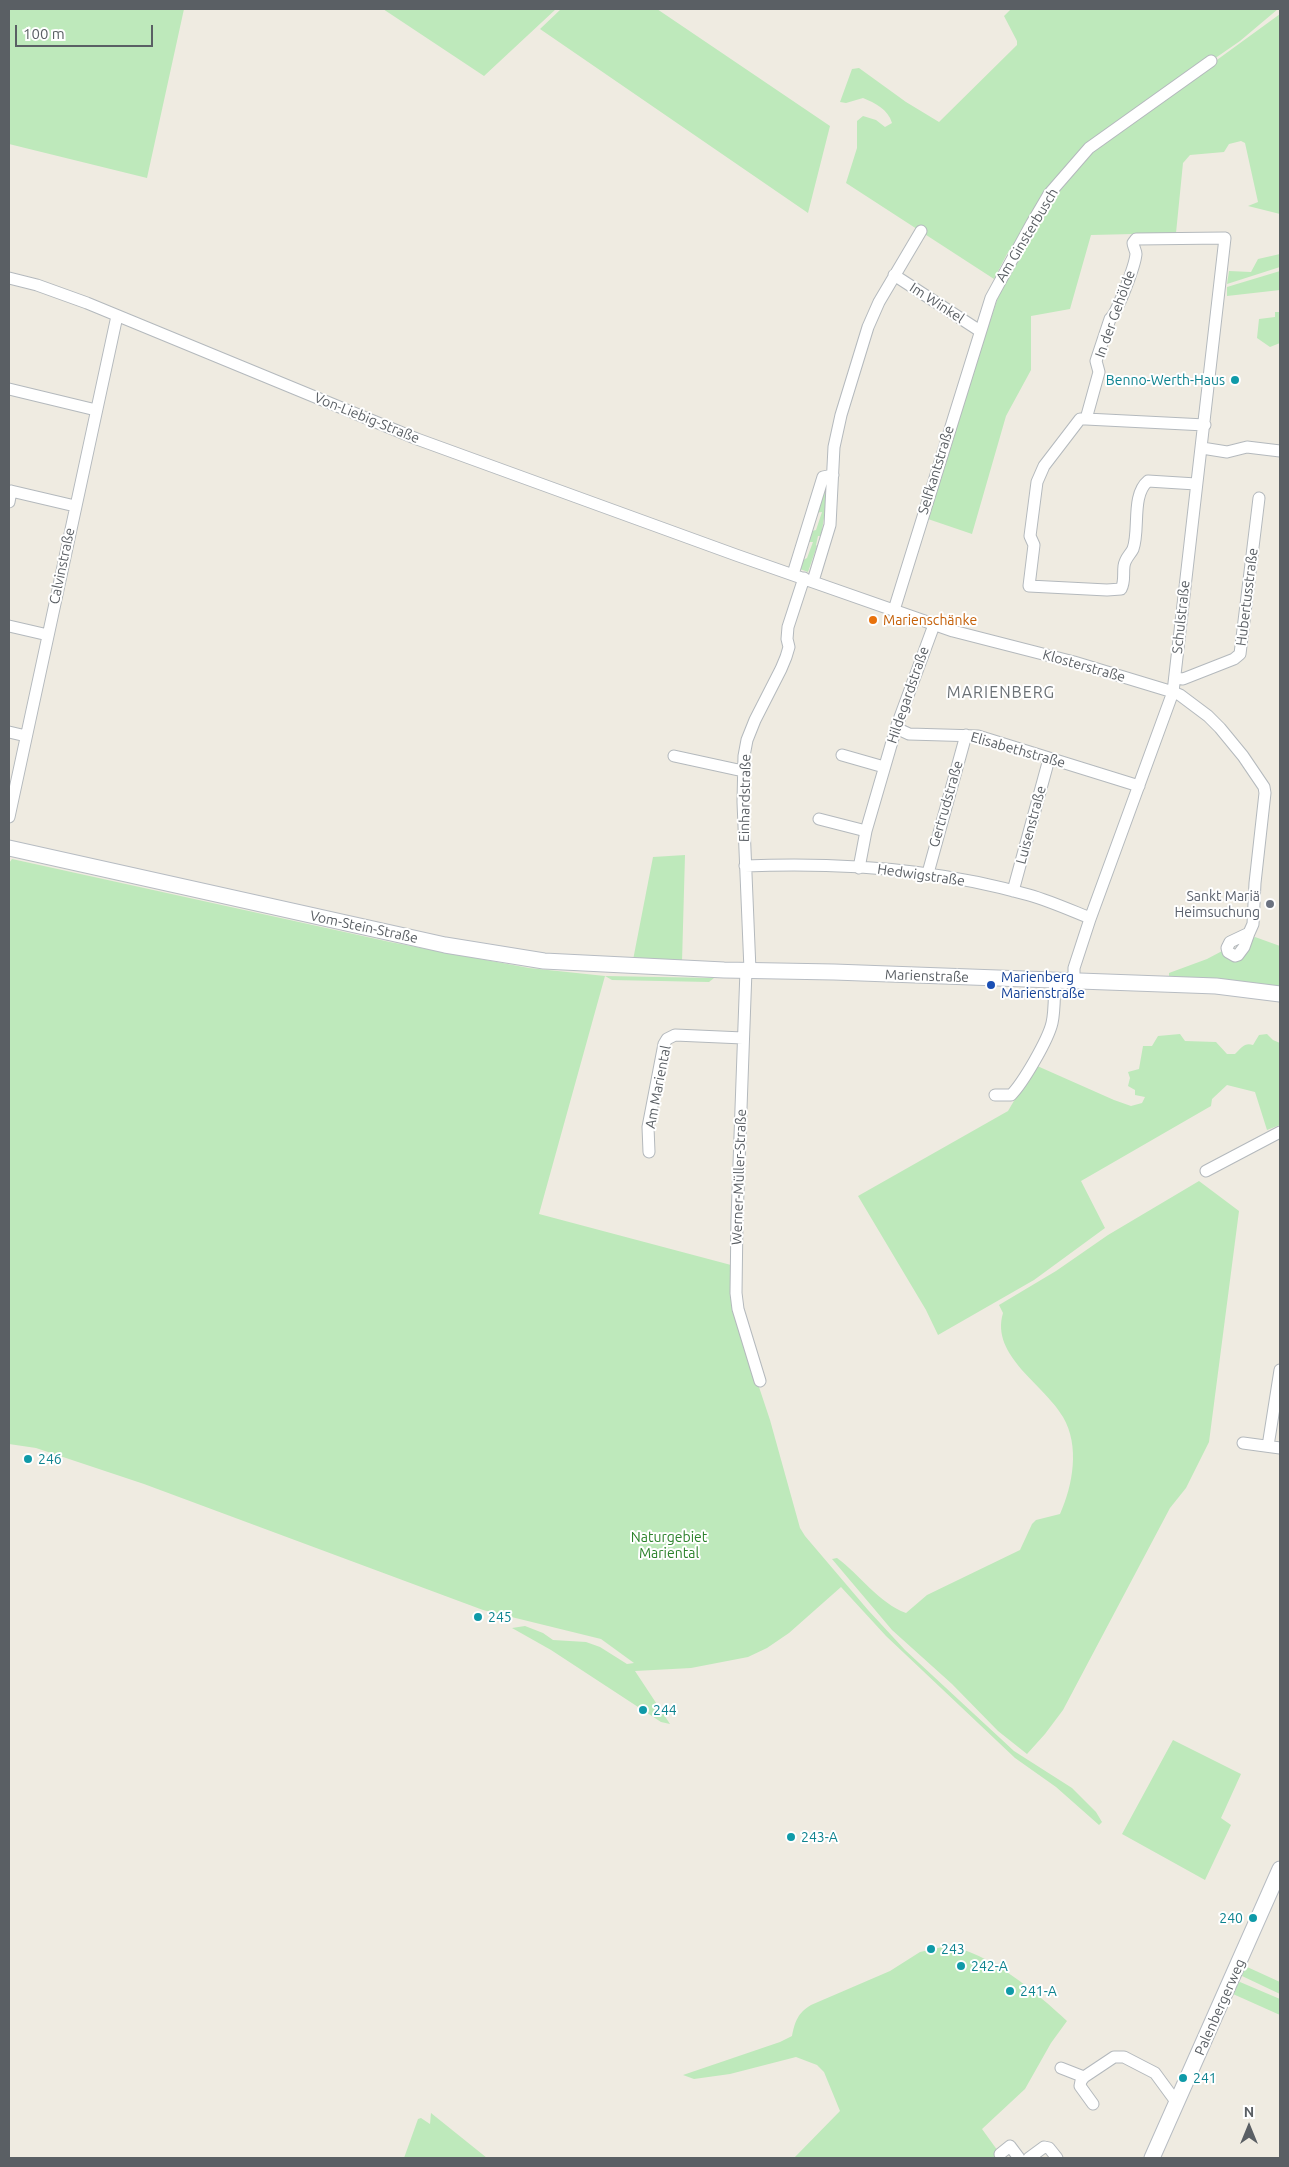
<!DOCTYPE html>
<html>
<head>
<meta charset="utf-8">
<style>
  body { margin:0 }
  #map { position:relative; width:1289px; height:2167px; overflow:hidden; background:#efebe1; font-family:Ubuntu,sans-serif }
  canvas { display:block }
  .frame { position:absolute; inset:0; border:10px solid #5a5f64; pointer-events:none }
  .north { position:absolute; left:1224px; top:2102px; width:50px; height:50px; -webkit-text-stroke:4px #fff; paint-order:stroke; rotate:0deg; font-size:14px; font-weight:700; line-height:20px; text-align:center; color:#5a5f64 }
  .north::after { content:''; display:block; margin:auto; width:18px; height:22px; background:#5a5f64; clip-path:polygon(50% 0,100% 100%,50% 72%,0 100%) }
  .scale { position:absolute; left:15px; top:25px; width:138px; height:22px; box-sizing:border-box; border:2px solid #5a5f64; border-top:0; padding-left:6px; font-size:15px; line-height:18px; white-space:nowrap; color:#5a5f64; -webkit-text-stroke:4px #fff; paint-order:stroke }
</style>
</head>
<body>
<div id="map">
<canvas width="1289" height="2167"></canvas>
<div class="frame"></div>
<div class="north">N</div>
<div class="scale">100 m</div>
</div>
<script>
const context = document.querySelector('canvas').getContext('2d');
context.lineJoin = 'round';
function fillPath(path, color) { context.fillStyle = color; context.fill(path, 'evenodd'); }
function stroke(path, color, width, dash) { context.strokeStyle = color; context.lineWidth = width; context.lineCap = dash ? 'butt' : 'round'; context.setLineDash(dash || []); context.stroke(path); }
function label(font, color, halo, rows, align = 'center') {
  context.font = font + ' Ubuntu,sans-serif'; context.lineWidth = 4; context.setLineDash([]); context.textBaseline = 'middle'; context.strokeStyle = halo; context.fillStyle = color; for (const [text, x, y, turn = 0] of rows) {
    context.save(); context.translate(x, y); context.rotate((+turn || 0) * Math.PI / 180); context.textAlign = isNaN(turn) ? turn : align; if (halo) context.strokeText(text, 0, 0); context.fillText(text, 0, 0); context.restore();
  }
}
fillPath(new Path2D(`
  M 9,9 L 184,9 L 147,178 L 9,144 Z
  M 383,9 L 556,9 L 484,76 Z
  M 561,9 L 657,9 L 830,126 L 808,213 L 540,29 Z
  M 1011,9 L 1278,9 L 1240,41 L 1123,122 L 1047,194 L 1007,254 L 994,279 L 846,183 L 857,148 L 857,121 L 863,116 L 876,120 L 885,127 L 892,123 C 888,109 875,103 863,98 L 846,103 L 840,102 L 852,69 L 859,68 L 906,102 L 939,122 L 1017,45 L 1017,41 L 1004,16 Z
  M 1280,14 L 1280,214 L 1248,206 L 1258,202 L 1245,143 L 1241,141 L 1229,144 L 1224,152 L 1190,155 L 1183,163 L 1176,233 L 1091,235 L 1070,309 L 1031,316 L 1031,370 L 1006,416 L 972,534 L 925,518 L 998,297 L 1048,201 L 1085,156 Z
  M 1280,254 L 1280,267 L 1227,284 L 1229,271 L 1251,272 L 1258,259 Z
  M 1280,271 L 1280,290 L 1227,296 L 1227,287 Z
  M 1275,312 L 1280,312 L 1280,343 L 1270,347 L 1257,338 L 1259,319 L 1275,317 Z
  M 825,489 L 825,512 L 821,536 L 818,536 L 816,545 L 817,546 L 808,572 L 800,569 L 799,562 L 807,558 L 813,542 L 805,542 L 808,532 L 816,530 L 822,512 L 814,513 L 821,491 Z
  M 685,855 L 682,962 L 633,960 L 653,857 Z
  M 12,859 L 390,942 L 529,968 L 605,976 L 714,978 L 709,982 L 612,980 L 605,976 L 539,1214 L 731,1265 L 744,1342 L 770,1420 L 800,1528 L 805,1536 L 868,1610 L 905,1650 L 1014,1751 L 1072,1788 L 1096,1812 L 1102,1822 L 1099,1825 L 1056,1787 L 1015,1758 L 886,1636 L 841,1587 L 789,1633 L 767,1648 L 748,1657 L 691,1668 L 635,1671 L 670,1724 L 661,1722 L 551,1650 L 512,1628 L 525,1626 L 543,1633 L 553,1640 L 586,1642 L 600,1647 L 627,1664 L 634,1663 L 601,1639 L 483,1610 L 144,1484 L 36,1448 L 9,1444 L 9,863 Z
  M 1255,937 L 1280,946 L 1280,987 L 1222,979 L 1169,977 L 1169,973 L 1207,959 L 1224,950 L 1229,956 Z
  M 1180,1034 L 1185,1041 L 1216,1042 L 1227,1054 L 1235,1054 C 1241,1048 1245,1042 1253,1045 L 1259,1035 L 1267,1034 L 1273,1040 L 1280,1043 L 1280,1125 L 1267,1130 L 1255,1092 L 1227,1085 L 1212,1099 L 1211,1106 L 1081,1181 L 1105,1228 L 1034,1280 L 938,1335 L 926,1310 L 858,1196 L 1008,1111 L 1035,1065 L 1114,1100 L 1131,1106 L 1142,1103 L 1145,1097 L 1135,1095 L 1135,1090 L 1128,1086 L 1130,1078 L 1128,1072 L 1139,1069 L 1143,1046 L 1152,1046 L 1158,1036 Z
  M 1199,1181 L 1239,1211 L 1209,1442 L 1186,1488 L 1170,1508 L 1063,1710 L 1045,1734 L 1027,1754 L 998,1731 L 952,1684 L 892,1630 L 832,1559 L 837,1558 C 860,1575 879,1603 906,1613 L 927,1595 L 1020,1550 L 1032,1524 L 1036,1520 L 1060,1514 C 1073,1485 1080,1446 1063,1417 C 1045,1385 990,1356 1003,1313 L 999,1305 L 1056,1271 L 1108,1235 Z
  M 1173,1740 L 1241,1774 L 1221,1818 L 1231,1825 L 1205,1880 L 1122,1834 Z
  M 947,1946 C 988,1951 1037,1993 1067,2021 L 1051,2043 L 1025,2089 L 982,2129 L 1003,2158 L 794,2158 L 840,2111 L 824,2072 L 817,2065 L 796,2057 L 730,2074 L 694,2079 L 683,2075 L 780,2042 L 792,2036 C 795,2021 798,2013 811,2005 L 890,1971 L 920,1952 Z
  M 1245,1966 L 1280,1982 L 1280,1994 L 1242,1976 Z
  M 1240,1982 L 1280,1999 L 1280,2015 L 1233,1994 L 1237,1984 Z
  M 431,2113 L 487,2158 L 404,2158 L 418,2119 L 421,2118 L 430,2124 Z`), '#bee9bb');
const street = new Path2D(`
  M 894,275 L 980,331
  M 9,278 L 37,285 L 87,303 L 417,439 L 736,555 L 953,631 L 1074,662 L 1173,692 L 1180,695 L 1208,716 L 1220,728 L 1243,756 L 1264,787 L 1265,793 L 1255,883 L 1253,924 L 1249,933 L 1230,942 L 1227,948 L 1228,952 L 1235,956 L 1238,955 L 1244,947 L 1249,933
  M 9,389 L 96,410
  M 1086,419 L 1205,425
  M 1202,448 L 1227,452 L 1247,447 L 1280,451
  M 9,502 L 11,491 L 75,506
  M 793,574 L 823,477 L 833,475
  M 813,581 L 830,525 L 834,447 L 841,415 L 868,327 L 879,302 L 921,231
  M 894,610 L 991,298 L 1032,223 L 1049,194 L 1089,148 L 1211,61
  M 9,626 L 48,635
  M 1175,678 L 1183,679 L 1234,659 L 1240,654 L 1259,498
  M 896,728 L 909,734 L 978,736 L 1139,786
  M 9,732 L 26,736
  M 842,755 L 884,767
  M 674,756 L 743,771
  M 9,817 L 117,316
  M 819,819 L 866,831
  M 745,866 C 841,862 938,869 1029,895 C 1050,901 1070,910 1090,918
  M 859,868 L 866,831 L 896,728 L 934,625
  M 928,873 L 966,735
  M 1013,891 L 1049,759
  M 746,970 L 737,1219 L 736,1293 L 738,1309 L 760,1381
  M 750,970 L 743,802 L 744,756 L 747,740 L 755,720 L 781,669 L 786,657 L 789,647 L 787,639 L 788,627 L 804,578
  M 1074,981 L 1074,968 L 1090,919 L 1173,692 L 1225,238 L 1136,239 L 1133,243 C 1133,246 1136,251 1136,254 C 1135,266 1117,313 1110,319 L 1096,361 L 1099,372 L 1086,419 L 1080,419 L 1044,466 L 1037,482 L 1030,536 L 1034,545 L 1029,586 L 1107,590 L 1121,589 C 1125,582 1123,574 1124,566 C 1125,558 1130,555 1133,549 C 1140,530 1131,495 1148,481 L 1196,484
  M 995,1095 L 1011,1095 C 1023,1083 1048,1040 1052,1023 C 1055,1010 1054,994 1055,980
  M 649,1152 L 648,1127 L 664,1044 L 667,1039 L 675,1035 L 743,1038
  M 1206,1171 L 1280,1132
  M 1243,1443 L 1280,1448
  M 1268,1446 L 1280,1370
  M 1061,2068 L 1084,2077 L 1114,2057 L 1124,2057 L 1155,2073 L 1177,2103
  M 1084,2077 L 1081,2081 L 1080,2086 L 1093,2104
  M 1000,2154 L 1010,2146 L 1019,2158
  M 1029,2158 L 1044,2147 L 1049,2148 L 1057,2158`);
const secondary = new Path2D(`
  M 9,848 L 445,945 L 544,961 L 724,970 L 834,972 L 1216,986 L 1280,994
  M 1152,2158 L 1280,1869`);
stroke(street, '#b4b9bd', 13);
stroke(secondary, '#b7bcc2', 17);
stroke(street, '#fff', 11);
stroke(secondary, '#fff', 15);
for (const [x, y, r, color] of [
  [1235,380,5,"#0f9aa8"],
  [873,620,5,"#e8710a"],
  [1270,904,5,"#6b7280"],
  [991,985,5,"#1a4fb4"],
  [28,1459,5,"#0f9aa8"],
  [478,1617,5,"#0f9aa8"],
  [643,1710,5,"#0f9aa8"],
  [791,1837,5,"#0f9aa8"],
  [1253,1918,5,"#0f9aa8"],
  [931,1949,5,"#0f9aa8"],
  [961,1966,5,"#0f9aa8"],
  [1010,1991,5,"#0f9aa8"],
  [1183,2078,5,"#0f9aa8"]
]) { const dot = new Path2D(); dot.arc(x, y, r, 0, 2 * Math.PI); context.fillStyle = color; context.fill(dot); stroke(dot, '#fff', 2); }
label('14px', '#5a5f64', '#fff', [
  ["Am Ginsterbusch",1027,235,-59],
  ["Im Winkel",937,303,33],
  ["In der Gehölde",1115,314,-70],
  ["Von-Liebig-Straße",367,418,22],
  ["Selfkantstraße",936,470,-73],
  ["Calvinstraße",62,566,-78],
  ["Hubertusstraße",1247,597,-83],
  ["Schulstraße",1181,617,-84],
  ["Klosterstraße",1084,666,16],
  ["Hildegardstraße",908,695,-71],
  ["Elisabethstraße",1018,750,16],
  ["Einhardstraße",745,798,-89],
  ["Gertrudstraße",946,804,-74],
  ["Luisenstraße",1031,825,-75],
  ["Hedwigstraße",921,875,8],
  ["Vom-Stein-Straße",364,927,12],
  ["Marienstraße",927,976,2],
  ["Am Mariental",658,1087,-79],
  ["Werner-Müller-Straße",739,1177,-88],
  ["Palenbergerweg",1220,2007,-66]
]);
label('14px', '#0d838f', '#fff', [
  ["Benno-Werth-Haus",1225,380,"right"],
  ["246",38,1459],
  ["245",488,1617],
  ["244",653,1710],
  ["243-A",801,1837],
  ["240",1243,1918,"right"],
  ["243",941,1949],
  ["242-A",971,1966],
  ["241-A",1020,1991],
  ["241",1193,2078]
], 'left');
label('14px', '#c56008', '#fff', [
  ["Marienschänke",883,620]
], 'left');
label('14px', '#5b616d', '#fff', [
  ["Sankt Mariä",1260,896],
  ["Heimsuchung",1260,912]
], 'right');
label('14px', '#164399', '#fff', [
  ["Marienberg",1001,977],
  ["Marienstraße",1001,993]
], 'left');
label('14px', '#2c822b', '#fff', [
  ["Naturgebiet",669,1537],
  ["Mariental",669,1553]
]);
context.letterSpacing = '1px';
label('16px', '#6b7176', '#fff', [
  ["MARIENBERG",1001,693]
]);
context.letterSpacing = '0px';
</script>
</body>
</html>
